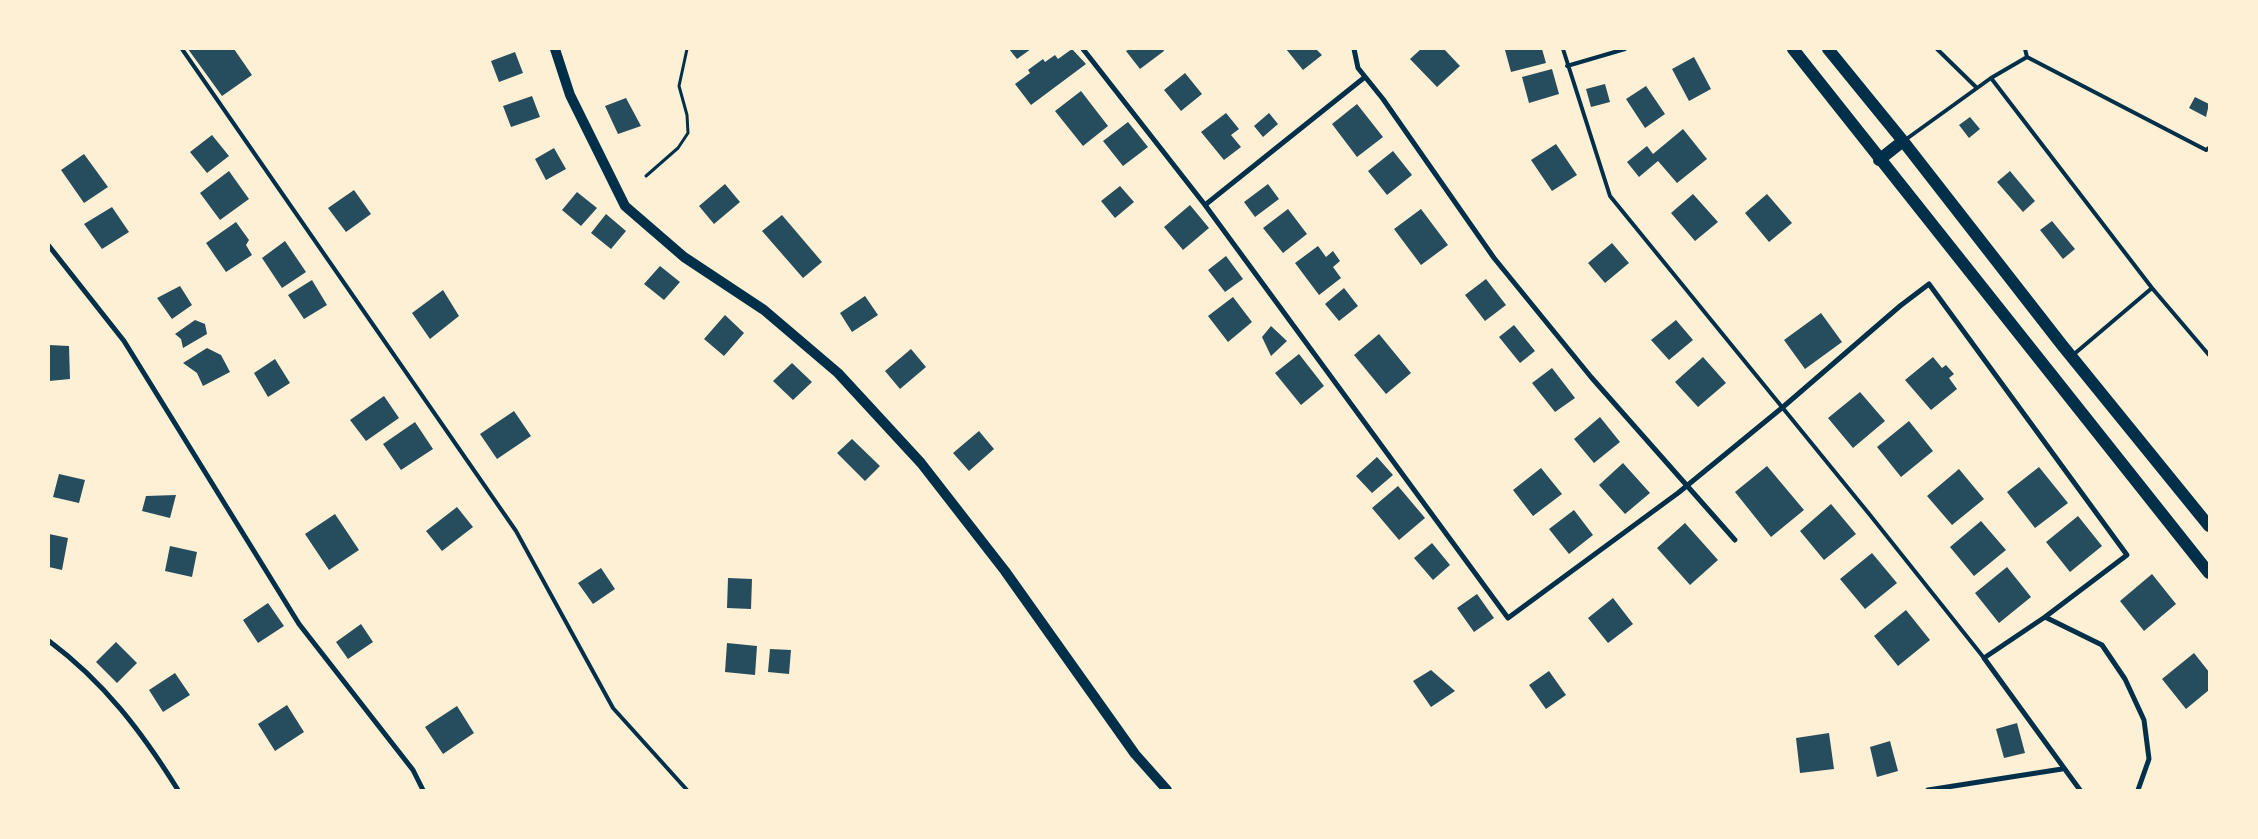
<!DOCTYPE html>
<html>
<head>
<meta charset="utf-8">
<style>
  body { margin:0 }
  #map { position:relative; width:2258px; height:839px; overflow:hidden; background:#fdf0d5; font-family:Manrope,sans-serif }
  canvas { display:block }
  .frame { position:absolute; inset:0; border:50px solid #fdf0d5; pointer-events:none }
</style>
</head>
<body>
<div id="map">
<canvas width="2258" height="839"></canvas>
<div class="frame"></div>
</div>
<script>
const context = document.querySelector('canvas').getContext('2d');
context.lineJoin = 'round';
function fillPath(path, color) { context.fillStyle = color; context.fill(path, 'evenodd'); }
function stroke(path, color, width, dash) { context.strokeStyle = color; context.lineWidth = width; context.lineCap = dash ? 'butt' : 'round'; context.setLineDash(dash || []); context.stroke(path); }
fillPath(new Path2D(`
  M 188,49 L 234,49 L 252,75 L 222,96 Z
  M 1009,49 L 1031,49 L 1017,59 Z
  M 1072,49 L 1086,64 L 1031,105 L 1015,84 L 1030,73 L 1028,70 L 1043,59 L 1045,62 L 1055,55 L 1058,59 Z
  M 1130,49 L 1163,49 L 1164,51 L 1140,69 L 1126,51 Z
  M 1286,49 L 1316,49 L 1322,55 L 1303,70 Z
  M 1421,49 L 1444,49 L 1460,66 L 1437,87 L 1410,59 Z
  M 1511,49 L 1542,49 L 1546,63 L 1511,72 L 1505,50 Z
  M 515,52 L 523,73 L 499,82 L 491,61 Z
  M 1694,57 L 1711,89 L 1689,101 L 1672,69 Z
  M 1552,69 L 1559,94 L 1529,103 L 1522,77 Z
  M 1185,73 L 1202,94 L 1181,111 L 1164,90 Z
  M 1605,84 L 1610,102 L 1591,107 L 1586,89 Z
  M 1646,86 L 1665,114 L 1645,128 L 1626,99 Z
  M 1081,91 L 1108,126 L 1083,146 L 1055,111 Z
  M 532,96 L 540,117 L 511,127 L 503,106 Z
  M 2195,97 L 2209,104 L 2206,117 L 2189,108 Z
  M 626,98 L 641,126 L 618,134 L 605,106 Z
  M 1357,104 L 1383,137 L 1357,157 L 1332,124 Z
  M 1226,113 L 1239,129 L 1231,135 L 1241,147 L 1224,160 L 1201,132 Z
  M 1269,113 L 1278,124 L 1263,137 L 1254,126 Z
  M 1970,117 L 1980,129 L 1969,138 L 1959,125 Z
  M 1128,122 L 1148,147 L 1123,166 L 1103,141 Z
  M 1683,129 L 1707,159 L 1677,183 L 1658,161 L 1639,177 L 1627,162 L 1647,146 L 1653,154 Z
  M 212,135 L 229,156 L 207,173 L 190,152 Z
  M 1556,144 L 1577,175 L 1552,191 L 1531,160 Z
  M 554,148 L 566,169 L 546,180 L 535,159 Z
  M 1393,151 L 1412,175 L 1387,195 L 1368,171 Z
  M 84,154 L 108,187 L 84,203 L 61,170 Z
  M 229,171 L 249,199 L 220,220 L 200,193 Z
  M 2010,171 L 2035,201 L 2023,212 L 1997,182 Z
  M 725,184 L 740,202 L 714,224 L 699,206 Z
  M 1268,184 L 1279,199 L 1255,217 L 1244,202 Z
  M 1120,186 L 1134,202 L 1115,218 L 1101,201 Z
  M 354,190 L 371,214 L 346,232 L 328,208 Z
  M 577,192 L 597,208 L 581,226 L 562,210 Z
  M 1693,194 L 1718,222 L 1695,241 L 1671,213 Z
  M 1767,194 L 1792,223 L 1769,242 L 1745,213 Z
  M 1190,205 L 1209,228 L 1183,250 L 1164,227 Z
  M 112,207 L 129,232 L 102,249 L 84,224 Z
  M 1288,209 L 1307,234 L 1283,253 L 1263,228 Z
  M 1421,209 L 1448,245 L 1421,265 L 1394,229 Z
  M 606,214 L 626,231 L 611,249 L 591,233 Z
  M 782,215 L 822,262 L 803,278 L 762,231 Z
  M 2052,221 L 2075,249 L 2063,259 L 2040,230 Z
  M 236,222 L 249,240 L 246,245 L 252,255 L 226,272 L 206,243 Z
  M 285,241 L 306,272 L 282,288 L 262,258 Z
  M 1612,243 L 1629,263 L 1605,283 L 1588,263 Z
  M 1318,246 L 1326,257 L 1333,251 L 1340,261 L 1333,267 L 1341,278 L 1319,295 L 1295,263 Z
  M 1226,256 L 1243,279 L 1225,292 L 1208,270 Z
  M 660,266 L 680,282 L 664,300 L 644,284 Z
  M 1486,279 L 1506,305 L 1485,321 L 1465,295 Z
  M 312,280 L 327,305 L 304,319 L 288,295 Z
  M 180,286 L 192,305 L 172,319 L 157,298 Z
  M 1344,288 L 1358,306 L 1339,321 L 1325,304 Z
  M 443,290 L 459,316 L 430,339 L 412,313 Z
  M 865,296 L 878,315 L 852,332 L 840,313 Z
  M 1233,297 L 1252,322 L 1228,342 L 1208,316 Z
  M 1821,313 L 1842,342 L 1805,369 L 1784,340 Z
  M 725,315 L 744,333 L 724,356 L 704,339 Z
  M 195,320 L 205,324 L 207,334 L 183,348 L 181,339 L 175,334 Z
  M 1676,320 L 1693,340 L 1669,360 L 1651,340 Z
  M 1514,325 L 1535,351 L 1520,363 L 1499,337 Z
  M 1271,326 L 1287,341 L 1271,356 L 1262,337 Z
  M 1379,334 L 1411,373 L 1386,394 L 1354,355 Z
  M 49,345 L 69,346 L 70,379 L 49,381 Z
  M 207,348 L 221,355 L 230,372 L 203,386 L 197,373 L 183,363 Z
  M 911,349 L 926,367 L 900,389 L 885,371 Z
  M 1299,354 L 1324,386 L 1301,405 L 1275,373 Z
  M 1703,357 L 1726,383 L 1698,407 L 1675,382 Z
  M 1933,357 L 1942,368 L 1946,365 L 1954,374 L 1949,378 L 1957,389 L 1931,410 L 1905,380 Z
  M 275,359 L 290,383 L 268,397 L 254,373 Z
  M 792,363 L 812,382 L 793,400 L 773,381 Z
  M 1552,368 L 1575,398 L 1555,412 L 1532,383 Z
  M 1860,392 L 1885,421 L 1853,448 L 1828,418 Z
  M 384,396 L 399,418 L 366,441 L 350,420 Z
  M 514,411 L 531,436 L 497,459 L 480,434 Z
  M 1600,417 L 1620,442 L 1594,463 L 1574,439 Z
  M 1909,421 L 1933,451 L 1901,477 L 1877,447 Z
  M 415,422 L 433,449 L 401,470 L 383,444 Z
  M 979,431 L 994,449 L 969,471 L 953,453 Z
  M 852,439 L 880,466 L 865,481 L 837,453 Z
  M 1377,457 L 1393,475 L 1372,493 L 1356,476 Z
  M 1623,463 L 1650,493 L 1625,514 L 1599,485 Z
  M 1767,466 L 1804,510 L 1771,537 L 1735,492 Z
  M 2039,467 L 2068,503 L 2035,528 L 2007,492 Z
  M 1541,468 L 1562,494 L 1533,516 L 1513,490 Z
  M 1959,469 L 1984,499 L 1952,525 L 1927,496 Z
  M 59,474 L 85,480 L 79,503 L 53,497 Z
  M 1398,486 L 1425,518 L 1399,540 L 1372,508 Z
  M 176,495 L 170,518 L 142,511 L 146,496 Z
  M 1831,504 L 1856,534 L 1824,560 L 1800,531 Z
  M 457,507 L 473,527 L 442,551 L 426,531 Z
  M 1574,510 L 1593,535 L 1569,554 L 1549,529 Z
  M 335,514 L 359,550 L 329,570 L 305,534 Z
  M 2078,516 L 2102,546 L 2070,572 L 2046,542 Z
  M 1981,521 L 2006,550 L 1974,576 L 1950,547 Z
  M 1685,523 L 1718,560 L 1690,585 L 1657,548 Z
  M 49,534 L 68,538 L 62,570 L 49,567 Z
  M 1432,543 L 1450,565 L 1433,580 L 1414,558 Z
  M 170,546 L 197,552 L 192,577 L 165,571 Z
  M 1872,553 L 1897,583 L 1865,609 L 1840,579 Z
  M 2007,567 L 2031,597 L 1999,623 L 1975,593 Z
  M 601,568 L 615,589 L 593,604 L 578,583 Z
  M 2152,574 L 2176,604 L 2144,631 L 2120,601 Z
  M 728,578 L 752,579 L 751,609 L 727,608 Z
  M 1477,594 L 1494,618 L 1474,632 L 1457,608 Z
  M 1613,598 L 1633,624 L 1608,643 L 1588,618 Z
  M 268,603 L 284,626 L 258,643 L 243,620 Z
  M 1906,610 L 1930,640 L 1898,666 L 1874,636 Z
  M 361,624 L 373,642 L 348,659 L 336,642 Z
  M 116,642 L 137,663 L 117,683 L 96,662 Z
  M 727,643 L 757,646 L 755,675 L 725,672 Z
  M 770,649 L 791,650 L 789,674 L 768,672 Z
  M 2194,653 L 2209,672 L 2209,690 L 2186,709 L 2162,679 Z
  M 1431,670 L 1455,691 L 1431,707 L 1413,681 Z
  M 1549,671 L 1566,695 L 1546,709 L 1529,685 Z
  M 175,673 L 190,695 L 163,712 L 149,690 Z
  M 287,705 L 304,732 L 275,751 L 258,724 Z
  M 457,706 L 474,733 L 443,754 L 425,727 Z
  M 2017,723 L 2025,753 L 2004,758 L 1996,729 Z
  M 1829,733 L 1834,769 L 1800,773 L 1796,738 Z
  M 1890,741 L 1898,771 L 1877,777 L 1870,747 Z`), '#264d5e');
stroke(new Path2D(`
  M 646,176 L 678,148 L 688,133 L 687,115 L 679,86 L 687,49`), '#003049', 3);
stroke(new Path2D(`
  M 182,49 L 516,531 L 613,708 L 687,790
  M 1563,49 L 1610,196 L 1870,515 L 1984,658
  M 1937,49 L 1977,88
  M 2025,49 L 2027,57
  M 1567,66 L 1625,49
  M 1991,78 L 2152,288 L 2209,355
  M 1905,140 L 1991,78 L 2027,57 L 2206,150 L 2209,148
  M 2073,355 L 2152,288`), '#003049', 4);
stroke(new Path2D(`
  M 1083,49 L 1205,205 L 1365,77
  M 1354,49 L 1358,68 L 1383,99 L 1494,258 L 1591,377 L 1735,540
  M 1205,205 L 1508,618 L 1678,493 L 1783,407 L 1900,306 L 1929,284 L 2127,555 L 2045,617
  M 49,246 L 124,341 L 299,624 L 413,770 L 423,790
  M 49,641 C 104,682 142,732 178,790
  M 1928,790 L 2062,769
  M 2080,790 L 1984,658 L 2045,617 L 2102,645 L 2125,679 L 2144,720 L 2149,759 L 2138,790`), '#003049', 5);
stroke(new Path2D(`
  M 555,49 L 570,95 L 625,206 L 684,257 L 764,310 L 838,373 L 921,463 L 1005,571 L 1135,754 L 1167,790`), '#003049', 10);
stroke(new Path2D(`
  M 1793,49 L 2209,573
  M 1828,49 L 1903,141 L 2062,345 L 2209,526
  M 1879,160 L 1903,141`), '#003049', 12);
</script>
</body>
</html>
